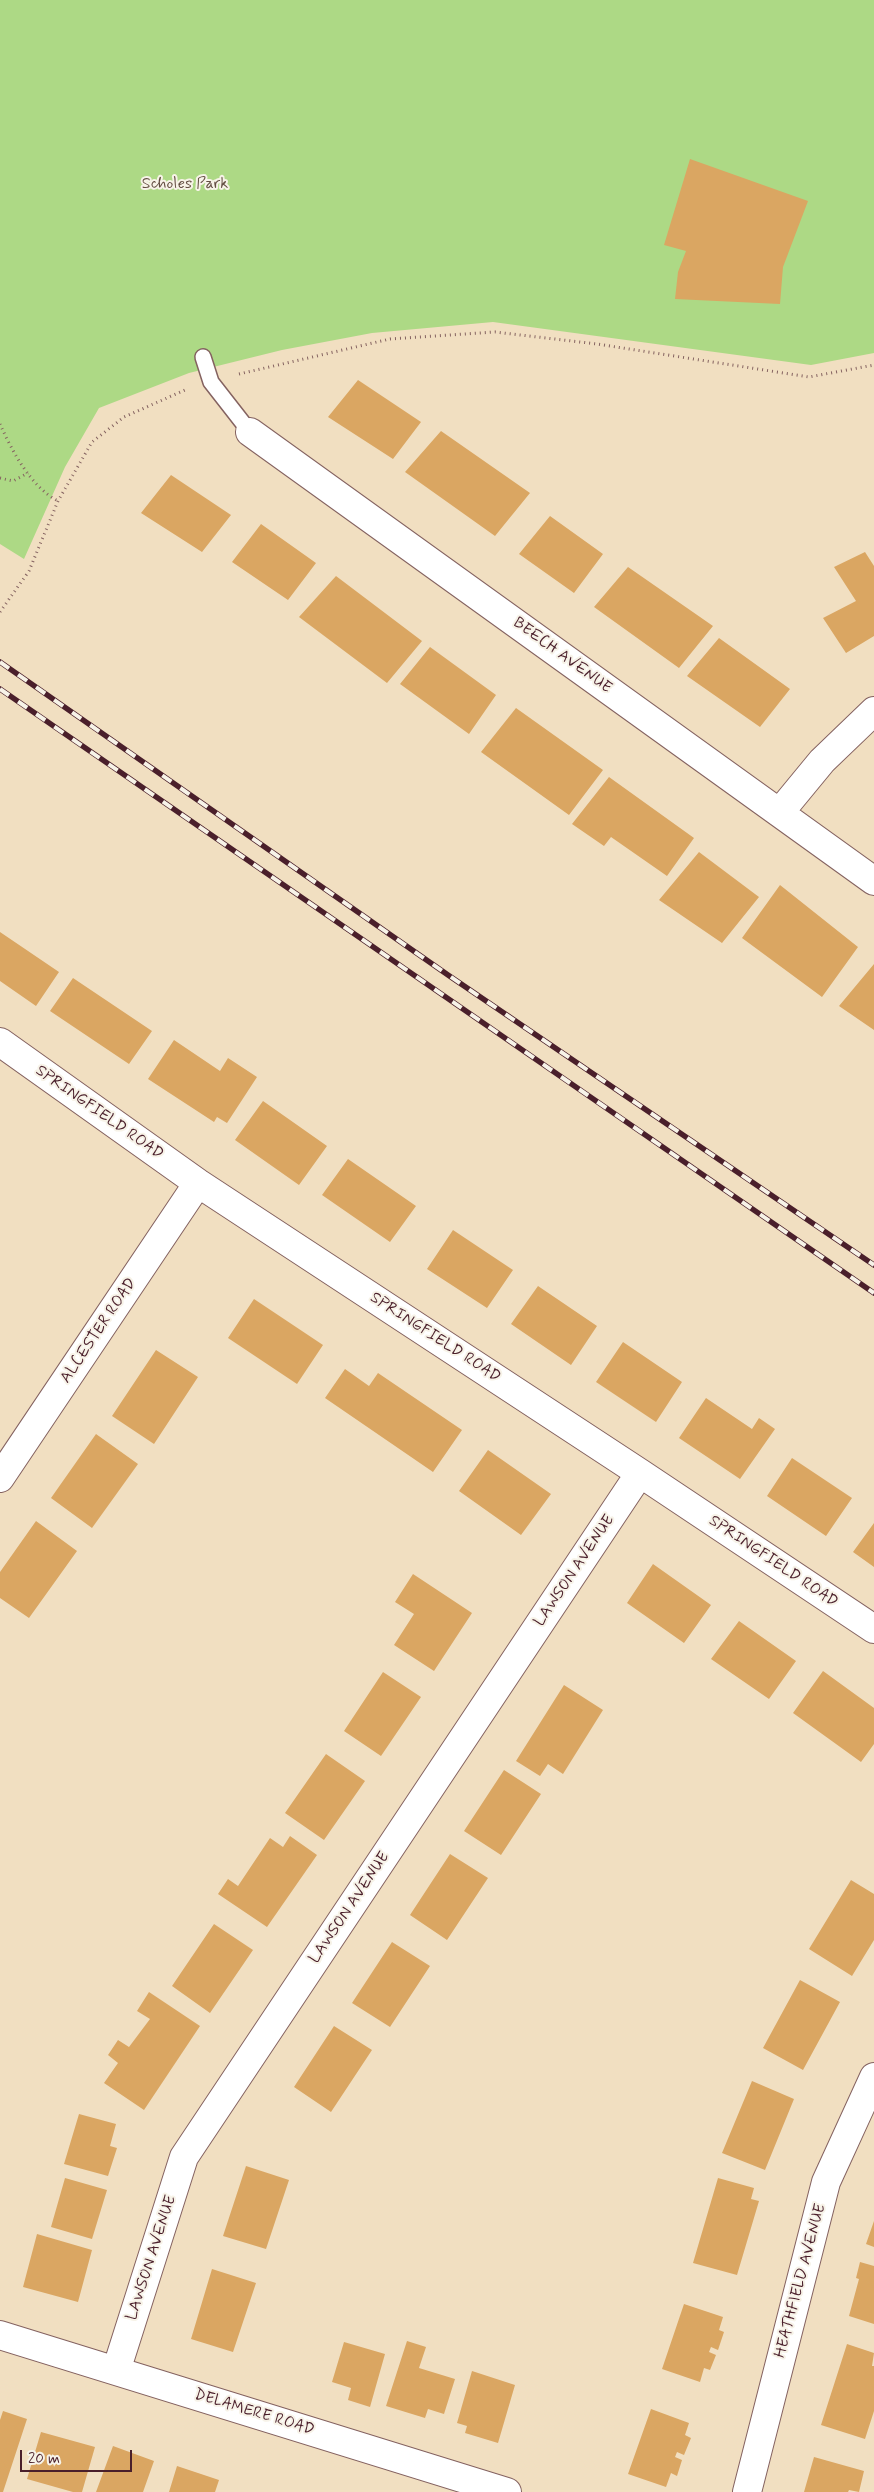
<!DOCTYPE html>
<html>
<head>
<meta charset="utf-8">
<style>
  body { margin:0 }
  #map { position:relative; width:874px; height:2492px; overflow:hidden; background:#f1dfc1; font-family:Mynerve,sans-serif }
  canvas { display:block }
  .scale { position:absolute; left:20px; top:2450px; width:112px; height:22px; box-sizing:border-box; border:2px solid #4a1f2b; border-top:0; padding-left:6px; font-size:15px; line-height:18px; white-space:nowrap; color:#4a1f2b; -webkit-text-stroke:4px #f7f3e8; paint-order:stroke }
</style>
</head>
<body>
<div id="map">
<canvas width="874" height="2492"></canvas>
<div class="scale">20 m</div>
</div>
<script>
const context = document.querySelector('canvas').getContext('2d');
context.lineJoin = 'round';
function fillPath(path, color) { context.fillStyle = color; context.fill(path, 'evenodd'); }
function stroke(path, color, width, dash) { context.strokeStyle = color; context.lineWidth = width; context.lineCap = dash ? 'butt' : 'round'; context.setLineDash(dash || []); context.stroke(path); }
function label(font, color, halo, rows, align = 'center') {
  context.font = font + ' Mynerve,sans-serif'; context.lineWidth = 4; context.setLineDash([]); context.textBaseline = 'middle'; context.strokeStyle = halo; context.fillStyle = color; for (const [text, x, y, turn = 0] of rows) {
    context.save(); context.translate(x, y); context.rotate((+turn || 0) * Math.PI / 180); context.textAlign = isNaN(turn) ? turn : align; if (halo) context.strokeText(text, 0, 0); context.fillText(text, 0, 0); context.restore();
  }
}
fillPath(new Path2D(`
  M 0,0 L 874,0 L 874,353 L 811,365 L 493,322 L 372,333 L 282,350 L 189,373 L 99,408 L 65,467 L 24,559 L 0,544 Z`), '#add985');
fillPath(new Path2D(`
  M 690,159 L 808,201 L 783,267 L 780,304 L 675,299 L 678,272 L 686,251 L 664,245 Z
  M 358,380 L 421,422 L 393,459 L 328,417 Z
  M 441,431 L 530,493 L 495,536 L 405,472 Z
  M 171,475 L 231,515 L 202,552 L 141,513 Z
  M 550,516 L 603,554 L 574,593 L 519,554 Z
  M 261,524 L 316,563 L 288,600 L 232,562 Z
  M 865,552 L 874,566 L 874,636 L 846,653 L 823,618 L 856,601 L 834,567 Z
  M 628,567 L 713,626 L 679,668 L 594,607 Z
  M 336,576 L 422,641 L 387,683 L 299,617 Z
  M 719,638 L 790,689 L 760,727 L 687,676 Z
  M 430,647 L 496,695 L 469,734 L 400,684 Z
  M 516,708 L 603,770 L 569,815 L 481,752 Z
  M 609,777 L 694,838 L 667,876 L 611,837 L 604,846 L 572,824 Z
  M 699,852 L 759,897 L 722,943 L 659,900 Z
  M 780,885 L 858,947 L 822,997 L 742,938 Z
  M 0,932 L 59,972 L 36,1006 L 0,981 Z
  M 874,964 L 874,1030 L 839,1006 Z
  M 73,978 L 152,1031 L 129,1064 L 50,1011 Z
  M 174,1040 L 220,1071 L 228,1058 L 257,1077 L 227,1123 L 217,1117 L 214,1122 L 148,1079 Z
  M 263,1101 L 327,1146 L 299,1185 L 235,1140 Z
  M 348,1159 L 416,1206 L 390,1242 L 322,1195 Z
  M 453,1230 L 513,1270 L 487,1308 L 427,1269 Z
  M 538,1286 L 597,1326 L 571,1365 L 511,1324 Z
  M 254,1299 L 323,1345 L 297,1384 L 228,1338 Z
  M 623,1342 L 682,1382 L 656,1422 L 596,1382 Z
  M 156,1350 L 198,1377 L 154,1444 L 112,1416 Z
  M 345,1369 L 369,1386 L 378,1373 L 462,1430 L 433,1472 L 325,1398 Z
  M 706,1398 L 752,1429 L 759,1418 L 775,1429 L 740,1479 L 679,1438 Z
  M 96,1434 L 138,1464 L 92,1528 L 51,1498 Z
  M 488,1450 L 551,1494 L 521,1535 L 459,1491 Z
  M 792,1458 L 852,1498 L 826,1536 L 767,1496 Z
  M 36,1521 L 77,1551 L 29,1618 L 0,1598 L 0,1572 Z
  M 874,1523 L 874,1567 L 853,1552 Z
  M 653,1564 L 711,1605 L 684,1643 L 627,1603 Z
  M 413,1574 L 472,1613 L 434,1671 L 394,1645 L 414,1614 L 395,1602 Z
  M 739,1621 L 796,1661 L 769,1699 L 711,1659 Z
  M 823,1671 L 874,1708 L 874,1744 L 861,1762 L 793,1713 Z
  M 383,1672 L 421,1697 L 381,1756 L 344,1731 Z
  M 564,1685 L 603,1710 L 563,1774 L 548,1764 L 540,1776 L 516,1761 Z
  M 326,1754 L 365,1781 L 324,1840 L 285,1813 Z
  M 504,1770 L 541,1794 L 501,1855 L 464,1831 Z
  M 290,1836 L 317,1855 L 267,1927 L 218,1894 L 228,1879 L 238,1886 L 270,1838 L 283,1847 Z
  M 450,1854 L 488,1878 L 447,1940 L 410,1915 Z
  M 851,1880 L 874,1894 L 874,1940 L 852,1976 L 809,1949 Z
  M 214,1924 L 253,1950 L 210,2013 L 172,1986 Z
  M 392,1942 L 430,1966 L 390,2027 L 352,2003 Z
  M 800,1980 L 840,2002 L 803,2070 L 763,2048 Z
  M 149,1992 L 200,2026 L 144,2110 L 104,2083 L 118,2063 L 108,2055 L 118,2040 L 129,2047 L 150,2019 L 137,2011 Z
  M 334,2026 L 372,2050 L 331,2112 L 294,2087 Z
  M 752,2081 L 794,2099 L 765,2170 L 722,2153 Z
  M 79,2114 L 116,2124 L 110,2146 L 117,2148 L 108,2176 L 64,2164 Z
  M 246,2166 L 289,2180 L 266,2249 L 223,2236 Z
  M 65,2178 L 107,2190 L 92,2239 L 51,2227 Z
  M 718,2178 L 754,2188 L 751,2199 L 759,2201 L 737,2275 L 693,2263 Z
  M 874,2221 L 874,2247 L 866,2244 Z
  M 37,2234 L 92,2250 L 78,2302 L 23,2287 Z
  M 860,2262 L 874,2266 L 874,2324 L 849,2316 L 859,2279 L 856,2278 Z
  M 212,2269 L 256,2283 L 233,2352 L 191,2339 Z
  M 684,2304 L 723,2317 L 719,2330 L 724,2332 L 718,2350 L 711,2347 L 709,2352 L 716,2355 L 710,2370 L 704,2368 L 700,2382 L 662,2369 Z
  M 407,2341 L 426,2347 L 419,2368 L 455,2379 L 444,2414 L 428,2409 L 425,2418 L 386,2406 Z
  M 344,2342 L 385,2354 L 370,2407 L 348,2400 L 351,2388 L 332,2382 Z
  M 847,2344 L 874,2353 L 872,2366 L 874,2366 L 874,2411 L 865,2439 L 821,2425 Z
  M 472,2371 L 515,2385 L 498,2443 L 465,2433 L 467,2426 L 457,2423 Z
  M 651,2409 L 689,2423 L 685,2435 L 691,2438 L 684,2455 L 677,2452 L 675,2457 L 682,2460 L 677,2476 L 671,2473 L 666,2487 L 628,2474 Z
  M 3,2411 L 27,2419 L 3,2492 L 0,2492 L 0,2420 Z
  M 41,2432 L 95,2447 L 82,2492 L 73,2492 L 27,2479 Z
  M 113,2446 L 154,2461 L 143,2492 L 96,2492 Z
  M 814,2457 L 864,2471 L 859,2492 L 849,2490 L 848,2492 L 804,2492 Z
  M 177,2466 L 219,2480 L 215,2492 L 169,2492 Z`), '#daa662');
const lane = new Path2D(`
  M 203,357 L 211,382 L 250,432`);
const street = new Path2D(`
  M 250,432 L 874,881
  M 780,812 L 822,761 L 874,711
  M 0,1042 L 198,1183 L 640,1473 L 874,1629
  M 0,1478 L 198,1183
  M 0,2335 L 507,2492
  M 116,2371 L 184,2157 L 640,1473
  M 747,2492 L 826,2182 L 874,2077`);
stroke(lane, '#846260', 18);
stroke(street, '#846260', 30);
stroke(new Path2D(`
  M 239,374 L 390,339 L 495,332 L 597,344 L 809,377 L 874,365
  M 0,424 C 12,451 31,487 58,501
  M 0,478 L 13,481 L 28,473
  M 0,612 L 29,571 L 58,501 L 92,442 L 124,417 L 185,390`), '#846260', 3, [1, 4]);
stroke(lane, '#fff', 15);
stroke(street, '#fff', 28);
const rail = new Path2D(`
  M 0,662 L 448,975 L 874,1265
  M 0,689 L 874,1293`);
stroke(rail, '#4a1f2b', 5.5);
stroke(rail, '#f7f3e8', 4, [11]);
label('16px', '#634e42', '#f7f3e8', [
  ["Scholes Park",185,185]
]);
label('16px', '#4a1f2b', '#f7f3e8', [
  ["BEECH AVENUE",562,656,36],
  ["SPRINGFIELD ROAD",99,1113,35],
  ["ALCESTER ROAD",99,1331,-56],
  ["SPRINGFIELD ROAD",435,1338,33],
  ["SPRINGFIELD ROAD",773,1562,34],
  ["LAWSON AVENUE",575,1571,-56],
  ["LAWSON AVENUE",350,1908,-56],
  ["LAWSON AVENUE",152,2258,-72],
  ["HEATHFIELD AVENUE",801,2281,-75],
  ["DELAMERE ROAD",254,2413,17]
]);
</script>
</body>
</html>
